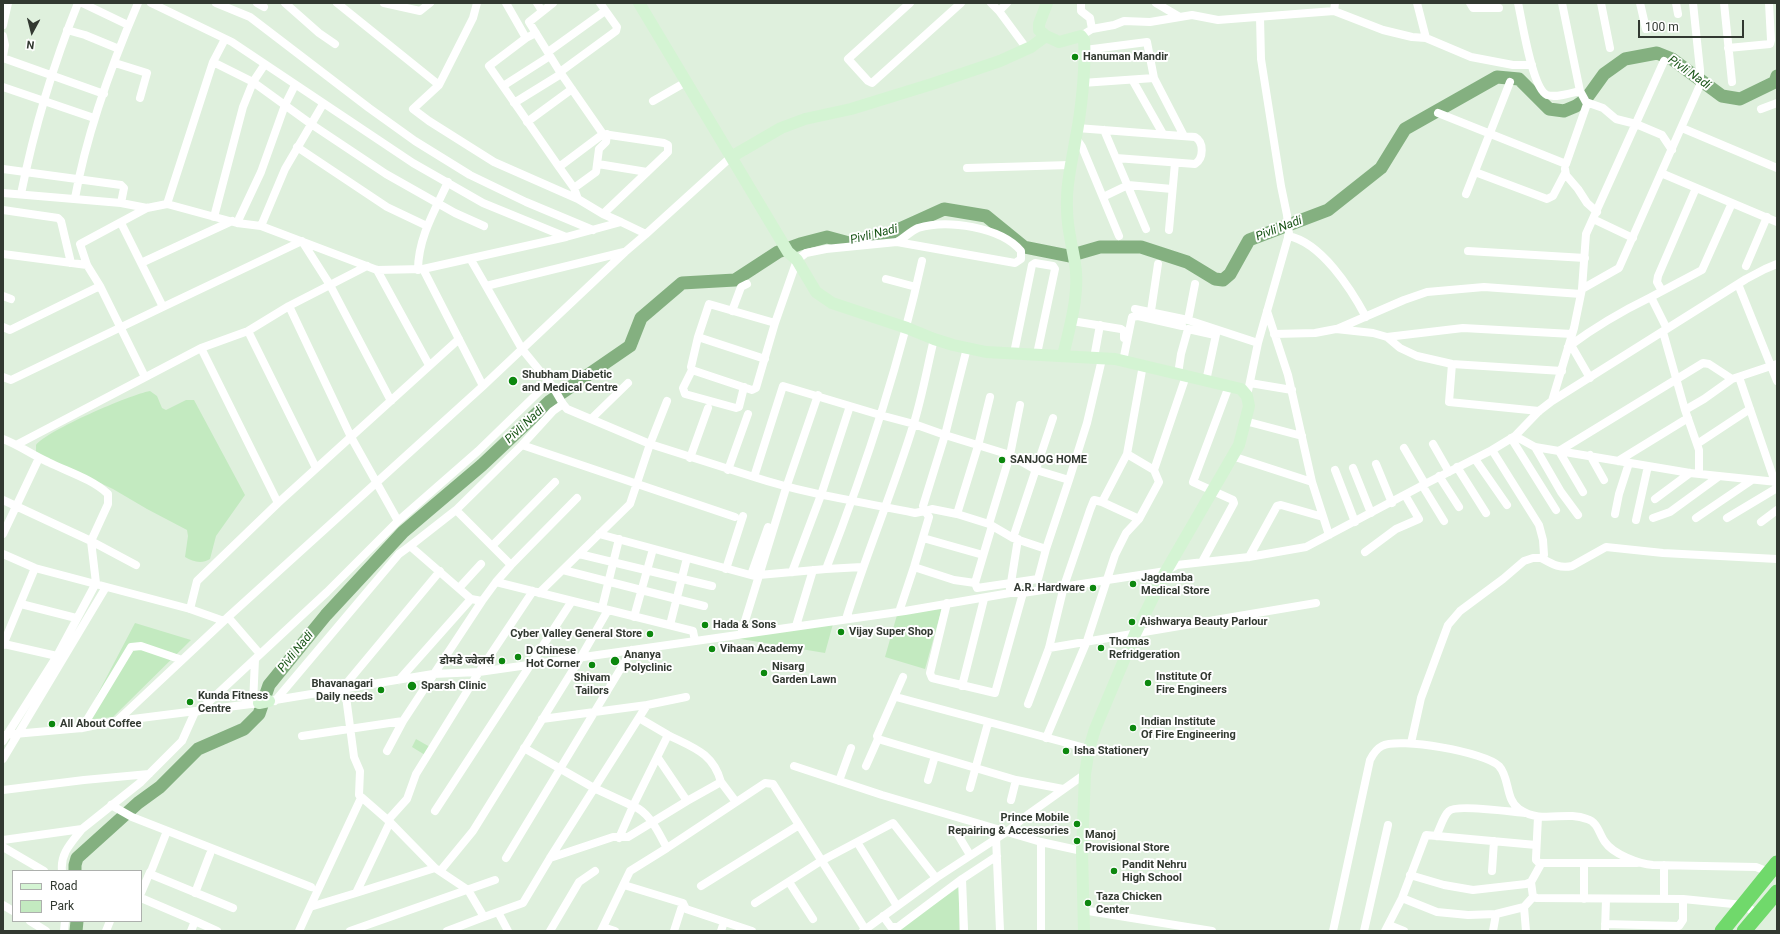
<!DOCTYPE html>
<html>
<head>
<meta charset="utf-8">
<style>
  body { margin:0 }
  #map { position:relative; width:1780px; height:934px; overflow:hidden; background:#dff0dd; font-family:Roboto,sans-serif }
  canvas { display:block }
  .frame { position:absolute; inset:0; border:4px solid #323931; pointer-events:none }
  .legend { position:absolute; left:12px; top:870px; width:130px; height:52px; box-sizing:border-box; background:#fff; border:1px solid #adb0ad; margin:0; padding:5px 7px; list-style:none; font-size:12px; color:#323931 }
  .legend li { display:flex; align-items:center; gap:8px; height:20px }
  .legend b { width:20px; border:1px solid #adb0ad }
  .north { position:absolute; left:12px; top:12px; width:40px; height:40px; -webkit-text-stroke:3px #fff; paint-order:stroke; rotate:187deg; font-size:11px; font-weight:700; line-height:16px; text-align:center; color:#323931 }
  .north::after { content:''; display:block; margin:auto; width:14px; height:18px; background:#323931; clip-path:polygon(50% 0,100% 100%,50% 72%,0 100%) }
  .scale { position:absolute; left:1638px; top:20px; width:106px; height:18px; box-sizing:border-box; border:2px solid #323931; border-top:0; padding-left:5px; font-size:12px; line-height:14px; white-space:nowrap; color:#323931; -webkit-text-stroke:3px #fff; paint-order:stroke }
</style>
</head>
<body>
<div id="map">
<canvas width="1780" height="934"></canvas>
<div class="frame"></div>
<ul class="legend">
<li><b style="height:5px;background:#d4f4d3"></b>Road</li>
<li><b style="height:11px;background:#c3eac0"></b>Park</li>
</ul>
<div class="north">N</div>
<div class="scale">100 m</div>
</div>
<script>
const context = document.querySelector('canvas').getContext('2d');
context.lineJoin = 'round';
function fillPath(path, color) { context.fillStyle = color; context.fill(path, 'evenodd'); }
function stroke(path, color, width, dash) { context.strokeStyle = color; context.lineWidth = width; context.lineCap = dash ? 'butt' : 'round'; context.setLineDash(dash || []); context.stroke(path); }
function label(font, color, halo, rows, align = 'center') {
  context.font = font + ' Roboto,"Noto Sans Devanagari",sans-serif'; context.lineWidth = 4; context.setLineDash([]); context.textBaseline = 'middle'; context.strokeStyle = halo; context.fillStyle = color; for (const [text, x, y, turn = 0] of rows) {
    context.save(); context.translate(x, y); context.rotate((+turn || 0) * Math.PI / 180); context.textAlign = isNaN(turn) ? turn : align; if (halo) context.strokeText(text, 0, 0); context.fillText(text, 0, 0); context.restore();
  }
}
fillPath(new Path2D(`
  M 150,391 L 157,396 L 162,408 L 166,410 L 186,400 L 194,400 L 245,495 L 216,536 L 210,559 C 202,564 193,562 185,557 L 188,536 L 187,530 L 147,509 L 113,489 L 36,453 L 36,445 C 48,430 129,395 150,391 Z
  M 942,608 L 925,669 L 885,657 L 897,615 Z
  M 135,623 L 191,640 L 113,717 L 84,720 Z
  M 833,624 L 825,653 L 735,638 Z
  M 416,739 L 430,747 L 425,755 L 412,747 Z
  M 959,887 L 959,931 L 896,931 Z`), '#c3eac0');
stroke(new Path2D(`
  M 75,871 L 75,865 L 77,858 L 138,803 L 160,787 L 198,749 L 244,729 L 259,714 L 269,685 L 326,615 L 403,532 L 482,465 L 550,401 L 630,346 L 641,318 L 682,283 L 735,280 L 778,252 L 800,244 L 827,237 L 849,243 L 891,233 L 944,209 L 986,216 L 1024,247 L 1069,256 L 1100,247 L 1141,247 L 1187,262 L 1215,279 L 1223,280 L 1230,274 L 1249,240 L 1328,210 L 1381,168 L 1405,129 L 1497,77 L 1519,79 L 1549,109 L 1564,111 L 1576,106 L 1586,99 L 1604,74 L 1625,59 L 1657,53 L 1672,59 L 1722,96 L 1740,99 L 1775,82 L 1777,76
  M 76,931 L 77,921`), '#84b080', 13);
stroke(new Path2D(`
  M 82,3 L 128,25
  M 151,3 L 232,42 L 413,163 L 483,203 L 566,237 L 621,222 L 646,234
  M 216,3 L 250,17 L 369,108 L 415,141 L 470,175 L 526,202 L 593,230
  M 257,3 L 264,7
  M 285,3 L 319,33 L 335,44
  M 337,3 L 439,85 L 413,109 L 429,121 L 494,162 L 578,199 L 603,214 L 621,222
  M 384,3 L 420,11 L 430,3
  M 506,3 L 526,38
  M 537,3 L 542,11
  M 553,3 L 529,22 L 560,72 L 603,134 L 559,167 L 574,188 L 578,199
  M 910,3 L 848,59 L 868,81 L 872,83 L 961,3
  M 991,3 L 999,11 L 1007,3
  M 1081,3 L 1081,11 L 1090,18 L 1092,29
  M 1156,3 L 1178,16
  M 1417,3 L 1426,38
  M 1470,3 L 1473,8 L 1499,8
  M 1518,3 C 1522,20 1532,89 1547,95 C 1556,98 1571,93 1580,91
  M 1562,3 L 1580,91 L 1586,102 L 1603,108 L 1616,119 L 1636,124 L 1662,135 L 1672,150
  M 1601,3 L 1610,48
  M 1640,3 L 1646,29
  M 1676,3 L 1678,14
  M 1724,3 L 1732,82
  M 999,11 L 1027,49
  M 1334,11 L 1383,30 L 1412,37 L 1426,38 L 1471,57 L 1513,65 L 1532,65
  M 3,25 L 8,3
  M 67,30 L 85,35 L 119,49
  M 536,33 L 526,38 L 489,66 L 559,167
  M 3,36 L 5,45 L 3,56
  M 1081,36 L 1092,29 L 1114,25 L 1124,21 L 1150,22 L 1192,15 L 1218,20 L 1334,11 L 1335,3
  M 225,39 L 213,62 L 253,82 L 311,124 L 386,174 L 455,213 L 484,226
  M 1728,48 L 1770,44 L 1771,40 L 1769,3
  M 1085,50 L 1147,42 L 1154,78
  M 548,52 L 605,11
  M 3,58 L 104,94
  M 115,63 L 147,73 L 140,98
  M 560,72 L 616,31 L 617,27 L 600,3
  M 1133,81 L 1163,134
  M 1082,83 L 1154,78 L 1184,136
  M 439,85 L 473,18 L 477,3
  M 503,86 L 550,56
  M 3,87 L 94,118
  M 653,101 L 686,82
  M 514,103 L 561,74
  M 1761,109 L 1777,103
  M 1438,113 L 1566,164 L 1587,104
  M 527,122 L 572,89
  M 1077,128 L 1195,137 C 1204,142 1204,158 1195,164 L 1116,158
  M 1682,128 L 1777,168
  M 1104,130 L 1146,229
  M 1076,138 L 1082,147 L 1119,236
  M 297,147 L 387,207 L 427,226
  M 598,164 L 647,172
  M 967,168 L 1070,165
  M 3,169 L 121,185 L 124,188 L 121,203
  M 1565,169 L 1566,175 L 1578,189 L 1587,203 L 1597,212
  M 1475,172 L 1547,199 L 1553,196 L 1565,173
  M 1661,173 L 1777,222
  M 574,188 L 596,172 L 599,149 L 606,142 L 607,134
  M 3,193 L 121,203 L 147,208 L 167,204 L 237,223 L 261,226 L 377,270 L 423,269 L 566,237
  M 21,194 C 34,129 53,65 78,3
  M 1466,194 L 1510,82
  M 1103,197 L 1128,185 L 1172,189
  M 75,198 C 87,131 111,66 138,3
  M 167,204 L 213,62
  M 3,210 L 58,218 L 61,221 L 71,263
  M 603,214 L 665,155 L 668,152 L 668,145 L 664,143 L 603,134
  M 214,217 L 243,107 L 253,82 L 265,64
  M 1593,219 L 1633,238
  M 237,223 L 261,172 L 285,105 L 295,85
  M 261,226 L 285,169 L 323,104
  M 1169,230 L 1175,163
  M 1288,236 C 1321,242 1351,289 1366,317
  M 1468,251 L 1585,258
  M 624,252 L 486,286 L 522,349 L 553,387 L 563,404 L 567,409 L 650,444 L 754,477
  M 3,254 L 87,265
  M 471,260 L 486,286
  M 141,263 L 232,221
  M 1746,266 L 1767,217
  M 423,269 L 483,386
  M 377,270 L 429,365
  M 418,270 C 418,238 435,210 448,182
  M 886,279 L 916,287
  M 1738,284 L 1777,381
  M 1582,289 L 1586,234 L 1664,61
  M 1662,291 L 1657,282 L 1658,276 L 1696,188
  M 3,296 L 11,299
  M 1651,297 L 1702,270 L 1732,203
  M 289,306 L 351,437 L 398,521
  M 163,307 L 302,241 L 330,285 L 391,401
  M 1135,309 L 1188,320 L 1258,343 L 1247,396
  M 732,311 L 741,287 L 747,284
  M 1151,311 L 1158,264
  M 1267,311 L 1288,375 L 1312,482
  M 1188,320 L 1195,284
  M 1072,321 L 1121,329 L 1124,331 L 1124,338
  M 775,323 L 709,304 L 698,337 L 691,367 L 692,370 L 752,390 L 756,388 L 775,323 L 797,260 L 806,253 L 826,249 L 897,242 L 1015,263 L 1021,259 L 1021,251 C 1001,227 947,219 918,228 C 911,231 904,238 897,242
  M 3,327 L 10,330 L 100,286
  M 1337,329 L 1404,300 L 1427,292 L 1484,287 L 1581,294
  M 248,331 L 316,468
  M 1663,332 L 1685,410 L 1699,450 L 1699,474
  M 1274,334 L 1315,333 L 1336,329 L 1373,333 L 1387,337 L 1400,348 L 1417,356 L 1452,364 L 1562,371
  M 698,337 L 765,359
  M 1387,337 L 1463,328 L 1572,334
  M 1258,343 L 1289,234 L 1287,215 L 1281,186 L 1261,59 L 1260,17
  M 1571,345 L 1590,378
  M 1568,347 C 1595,327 1622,311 1651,297 L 1667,329
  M 201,348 L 278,503
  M 967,348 L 945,435 L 923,506 L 925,511 L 932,509 L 957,514 L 989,524 L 1013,538 L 1046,549
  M 1014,353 L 1032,265 L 1035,263 L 1053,266 L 1055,269 L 1037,354
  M 1094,358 L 1100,325
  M 1123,361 L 1132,317 L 1138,316 L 1182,326
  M 1452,364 L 1449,402 L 1539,411
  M 692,370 L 683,388 L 685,394 L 736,408 L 739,407 L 744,387
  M 1178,374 L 1181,354 L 1188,329 L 1215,335
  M 3,377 L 11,380 L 163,307 L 121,223
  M 145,377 L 100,286 L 87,265 L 80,244 L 147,208
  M 1206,381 L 1217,330
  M 1250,383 L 1292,390
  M 1552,401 L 1746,279 L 1765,269 L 1777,264
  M 1685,410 L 1704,399 L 1732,379
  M 591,419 L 628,383
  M 1245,421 L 1302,436
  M 1515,436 L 1539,411 L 1552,401 L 1574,328 L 1582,289 L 1619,268 L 1700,85 L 1700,70 L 1693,3
  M 1511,438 L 1556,510
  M 3,439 C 19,445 32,455 48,462 C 68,472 92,479 108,494 L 108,504 L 91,541 L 96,583 L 57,656 L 3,741
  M 18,444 L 201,348 L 248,331 L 289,306 L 367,266
  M 1433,444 L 1449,472
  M 1697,444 L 1750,409
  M 522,445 L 735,517
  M 1535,447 L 1561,492 L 1578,515
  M 1404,448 L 1425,484
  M 1127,454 L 1154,470
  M 1590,455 L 1604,480
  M 1232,456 L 1312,482 L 1329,535
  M 690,458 L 708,408
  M 1475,459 L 1507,505
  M 1618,461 L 1688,418
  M 1376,464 L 1392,503
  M 1457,467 L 1486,513
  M 1353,468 L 1371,513
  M 728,470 L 748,414
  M 1335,470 L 1355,522
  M 1439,476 L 1459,507
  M 1069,480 L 1087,423 L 1102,359
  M 1422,485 L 1444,521
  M 1583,492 L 1559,451 L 1703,363 L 1709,364 L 1732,379 L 1777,364
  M 1655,499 L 1690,473
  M 3,500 L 91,541 L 136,565
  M 1102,502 L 1139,519 L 1159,482 L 1154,470 L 1186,376
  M 456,510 L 511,565
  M 957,514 L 978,446 L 990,397
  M 1615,514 L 1619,494 L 1629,463
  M 1653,518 L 1670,512 L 1718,477
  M 1696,518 L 1752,480
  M 1727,518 L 1777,488 L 1739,377
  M 1636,520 L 1648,466
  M 1761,522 L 1777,510
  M 989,524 L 1010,455 L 1020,405
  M 3,534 L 39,458
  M 599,534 L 758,577
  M 923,538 L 983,555
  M 1013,538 L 1053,418
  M 410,546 L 456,510 L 522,445 L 553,411 L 563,404
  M 492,546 L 555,482
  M 1365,552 L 1396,529 L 1419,519 L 1405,495
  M 3,554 L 35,568 L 190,609 L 224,621
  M 579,554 L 712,586
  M 1249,557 L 1277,506 L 1281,505 L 1323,517
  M 1541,558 C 1552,564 1560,569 1572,566 L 1606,547 L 1663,553 L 1777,559
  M 1202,562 L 1234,503 L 1233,500 L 1193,482 L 1229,386
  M 862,567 L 826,569 C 865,469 899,366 922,261
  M 726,569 L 743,516
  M 563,570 L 704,606
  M 792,572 L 821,495 L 850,406
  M 751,575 L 768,527
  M 759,575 L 826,569
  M 496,582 L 511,565 L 577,498
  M 975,583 L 992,526
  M 459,588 L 481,564
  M 1010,589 L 1018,539
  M 539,593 L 630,504 L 650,444 L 667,401
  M 471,599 L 482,601 L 496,582 L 693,631 L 695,641
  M 947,603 L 930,673 L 932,678 L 995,693 L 1023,593
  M 21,604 L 76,618
  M 602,608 L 619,539
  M 190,609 L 197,581 L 278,503 L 459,339
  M 899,612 L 914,567 L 929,517 L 925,511 L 915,513 C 861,502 806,494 754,477 L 783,386 L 880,415 L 914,424 L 945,435 L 1010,455 L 1036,470 L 1069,480 L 1046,549 L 1038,579 L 977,588 L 975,583 L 954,580 L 914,567
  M 228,617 L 260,654
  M 634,617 L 653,549
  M 846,619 C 866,554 893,491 913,426 C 922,398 927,368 934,339
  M 670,625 L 687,558
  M 796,626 L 813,570
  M 741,634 L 786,488 L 818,395
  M 4,644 L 57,656
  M 3,645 L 35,568
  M 1049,648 L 1316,603
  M 962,686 L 984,599
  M 345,689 L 354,757 L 360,771 L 359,795 L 390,822
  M 341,690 L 440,571
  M 896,697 L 1089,749
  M 269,701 L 433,674 L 479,672 L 905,611 L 1010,593 L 1023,593 L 1166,571 L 1177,565 L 1249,557 L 1306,547 L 1425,484 L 1492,450 L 1515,436 L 1535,447 L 1690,473 L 1777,482
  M 275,701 L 399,554 L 410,546 L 471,599 L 399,680
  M 253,704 L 255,659
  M 1028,704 L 1049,648 L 1064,586 L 1090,510 L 1094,500 L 1102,502 L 1127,454 L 1143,365
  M 199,711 L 327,592 L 398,521 L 478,451 L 549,382
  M 542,719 L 647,705
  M 117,721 L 259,703
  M 82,728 L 131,647 L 141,646 L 182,660
  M 3,735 L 82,728 L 117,721 L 228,617 L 483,386 L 625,252 L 646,234 L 731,157
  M 668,735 C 694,748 713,753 721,782
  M 302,736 L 403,721 L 482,601
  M 1046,738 L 1087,641 L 1115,555 L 1126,533 L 1139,519
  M 878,739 L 1016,780 L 1063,789
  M 1411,743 L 1421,698 L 1448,625 L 1460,611 L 1503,579 L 1524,561 L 1533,558 L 1541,558 L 1544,555 L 1543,540 L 1539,525 L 1492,450
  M 524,748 L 594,788 L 633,806 L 668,735 L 639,718
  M 387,751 L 403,721
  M 658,758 L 687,801 L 721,782 L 736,802
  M 3,759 L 106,587
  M 794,766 L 882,795 L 1041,842 L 1082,851
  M 866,766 L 878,739 L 877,736 L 903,677
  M 928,780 L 935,756
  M 839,781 L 851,748
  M 970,788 L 988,723
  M 3,790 L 84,780 L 149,774
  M 1011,800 L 1016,780
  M 111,805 L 132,817 L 311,887
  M 435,811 L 572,601
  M 1538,817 L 1536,858 L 1536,860 L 1539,863 L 1637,863
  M 388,820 L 407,799 L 416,774 L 479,672 L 533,591
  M 955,830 L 970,855
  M 167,831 L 150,874 L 233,908
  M 1436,836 C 1440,829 1443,816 1449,811 C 1456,804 1512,812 1525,813
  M 996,837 L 1000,931
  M 619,838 L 633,806 C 650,812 659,834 667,848
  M 3,840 L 82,829 L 141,782 L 182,741 L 195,712
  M 857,842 L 893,823 L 936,878
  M 1041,842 L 1041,931
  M 3,847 L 44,871
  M 506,858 L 632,650
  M 550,858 L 613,837 L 628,837 L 687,801
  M 441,870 L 473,831 L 581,657 L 608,610
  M 62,871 C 60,853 72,842 82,829
  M 1492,871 L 1494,841
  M 1410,875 L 1444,885 L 1473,890 L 1526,884 L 1531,882 L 1541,864
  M 789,882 L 813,919
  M 1531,882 L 1533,897 L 1537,898 L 1683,899 L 1743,905 L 1758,914
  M 624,885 L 683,903 L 686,909 L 752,931
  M 701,886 L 799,825
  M 141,893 L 150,872
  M 195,893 L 210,854
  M 356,893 L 435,868
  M 141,898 L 195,921 L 191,931
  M 1402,898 L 1437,912 L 1468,915 L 1496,914 L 1524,907 L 1533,897
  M 1584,899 L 1584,864
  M 1664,899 L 1664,865
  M 755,903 L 821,861 L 857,842 L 897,906
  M 3,905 L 13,911
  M 310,907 L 361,798
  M 1524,907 L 1526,931
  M 1082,910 L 1212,931
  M 498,912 L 508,931
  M 883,916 L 891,927 L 898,927 L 962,879
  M 30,921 L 46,931
  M 195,921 L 217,931
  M 1605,924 L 1679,926 L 1683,920 L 1683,899
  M 1389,925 L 1404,931
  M 603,927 L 615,931
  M 964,929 L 962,879 L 997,856
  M 64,931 L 65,921
  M 106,931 L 110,921
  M 299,931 L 310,907 L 356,893 L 390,822 L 435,868 L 468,890 L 484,917 L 523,903 L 550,858 L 647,705 L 686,697
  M 350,931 L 495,880
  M 447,931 L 484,917
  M 550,931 L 579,882 L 595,871
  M 601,931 L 630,871 L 667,848 L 765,783 L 773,784 L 865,929
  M 674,931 L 683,903
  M 721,931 L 724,922
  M 863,931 L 936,878 L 1008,831 L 1026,816 L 1085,774
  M 1333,931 L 1370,760 C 1373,754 1376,749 1382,746 C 1399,737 1485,752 1499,766 C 1510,778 1505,799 1519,809 C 1542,825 1565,810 1587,819 C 1598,822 1599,834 1605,842 C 1613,854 1639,864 1653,865 L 1756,867 L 1769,872
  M 1364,931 L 1388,825
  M 1385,931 L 1402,898 L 1426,835 L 1536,845
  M 1493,931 L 1496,914
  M 1605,931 L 1606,899`), '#fff', 8);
stroke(new Path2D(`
  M 639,3 L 782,242 L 788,252 L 797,260 L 816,292 L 832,303 L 907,328 L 934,339 L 953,345 L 986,352 L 1115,359 L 1241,389 L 1247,396 L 1249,406 L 1239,445 L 1166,571 L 1135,634 L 1095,729 L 1089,749 L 1085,774 L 1082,851 L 1084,931
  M 1047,3 L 1039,24 L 1039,30 L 1046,36 L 1059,42 L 1081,36 L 1084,40 C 1086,69 1081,113 1075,142 C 1072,161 1067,180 1067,199 C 1066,223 1071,240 1075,263 C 1080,294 1070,325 1063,356
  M 731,157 L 781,128 L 805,119 L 851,109 L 932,84 L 1000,61 L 1031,47 L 1046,36
  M 259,703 L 269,701`), '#d4f4d3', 12);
stroke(new Path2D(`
  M 1722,931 L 1777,863
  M 1744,931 L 1777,892`), '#70d96b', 15);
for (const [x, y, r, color] of [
  [1075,57,4,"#0c880e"],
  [513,381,5,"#0c880e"],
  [1002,460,4,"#0c880e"],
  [1133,584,4,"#0c880e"],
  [1093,588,4,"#0c880e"],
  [1132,622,4,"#0c880e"],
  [705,625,4,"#0c880e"],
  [841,632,4,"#0c880e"],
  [650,634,4,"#0c880e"],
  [1101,648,4,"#0c880e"],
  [712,649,4,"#0c880e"],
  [518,657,4,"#0c880e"],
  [502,661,4,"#0c880e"],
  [615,661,5,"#0c880e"],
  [592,665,4,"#0c880e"],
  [764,673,4,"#0c880e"],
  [1148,683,4,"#0c880e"],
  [412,686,5,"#0c880e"],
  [381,690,4,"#0c880e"],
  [190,702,4,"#0c880e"],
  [52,724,4,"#0c880e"],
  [1133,728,4,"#0c880e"],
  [1066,751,4,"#0c880e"],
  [1077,824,4,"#0c880e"],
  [1077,841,4,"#0c880e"],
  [1114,871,4,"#0c880e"],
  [1088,903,4,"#0c880e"]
]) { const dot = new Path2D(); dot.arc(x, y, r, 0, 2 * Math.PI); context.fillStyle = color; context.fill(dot); stroke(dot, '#fff', 1.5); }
label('bold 11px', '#323931', '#fff', [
  ["Hanuman Mandir",1083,57],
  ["Shubham Diabetic",522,375],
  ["and Medical Centre",522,388],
  ["SANJOG HOME",1010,460],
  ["Jagdamba",1141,578],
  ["Medical Store",1141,591],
  ["A.R. Hardware",1085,588,"right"],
  ["Aishwarya Beauty Parlour",1140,622],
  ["Hada & Sons",713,625],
  ["Vijay Super Shop",849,632],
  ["Cyber Valley General Store",642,634,"right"],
  ["Thomas",1109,642],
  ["Refridgeration",1109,655],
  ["Vihaan Academy",720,649],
  ["D Chinese",526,651],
  ["Hot Corner",526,664],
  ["Ananya",624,655],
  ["Polyclinic",624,668],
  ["डोमडे ज्वेलर्स",494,661,"right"],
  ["Nisarg",772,667],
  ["Garden Lawn",772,680],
  ["Institute Of",1156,677],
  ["Fire Engineers",1156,690],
  ["Shivam",592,678,"center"],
  ["Tailors",592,691,"center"],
  ["Bhavanagari",373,684,"right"],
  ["Daily needs",373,697,"right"],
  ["Sparsh Clinic",421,686],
  ["Kunda Fitness",198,696],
  ["Centre",198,709],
  ["Indian Institute",1141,722],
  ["Of Fire Engineering",1141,735],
  ["All About Coffee",60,724],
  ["Isha Stationery",1074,751],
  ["Prince Mobile",1069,818,"right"],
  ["Repairing & Accessories",1069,831,"right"],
  ["Manoj",1085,835],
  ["Provisional Store",1085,848],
  ["Pandit Nehru",1122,865],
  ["High School",1122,878],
  ["Taza Chicken",1096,897],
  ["Center",1096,910]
], 'left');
label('italic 12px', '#175315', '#fff', [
  ["Pivli Nadi",1689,73,35],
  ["Pivli Nadi",1279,229,-21],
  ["Pivli Nadi",874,235,-14],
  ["Pivli Nadi",525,425,-43],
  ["Pivli Nadi",296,652,-51]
]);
</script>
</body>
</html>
